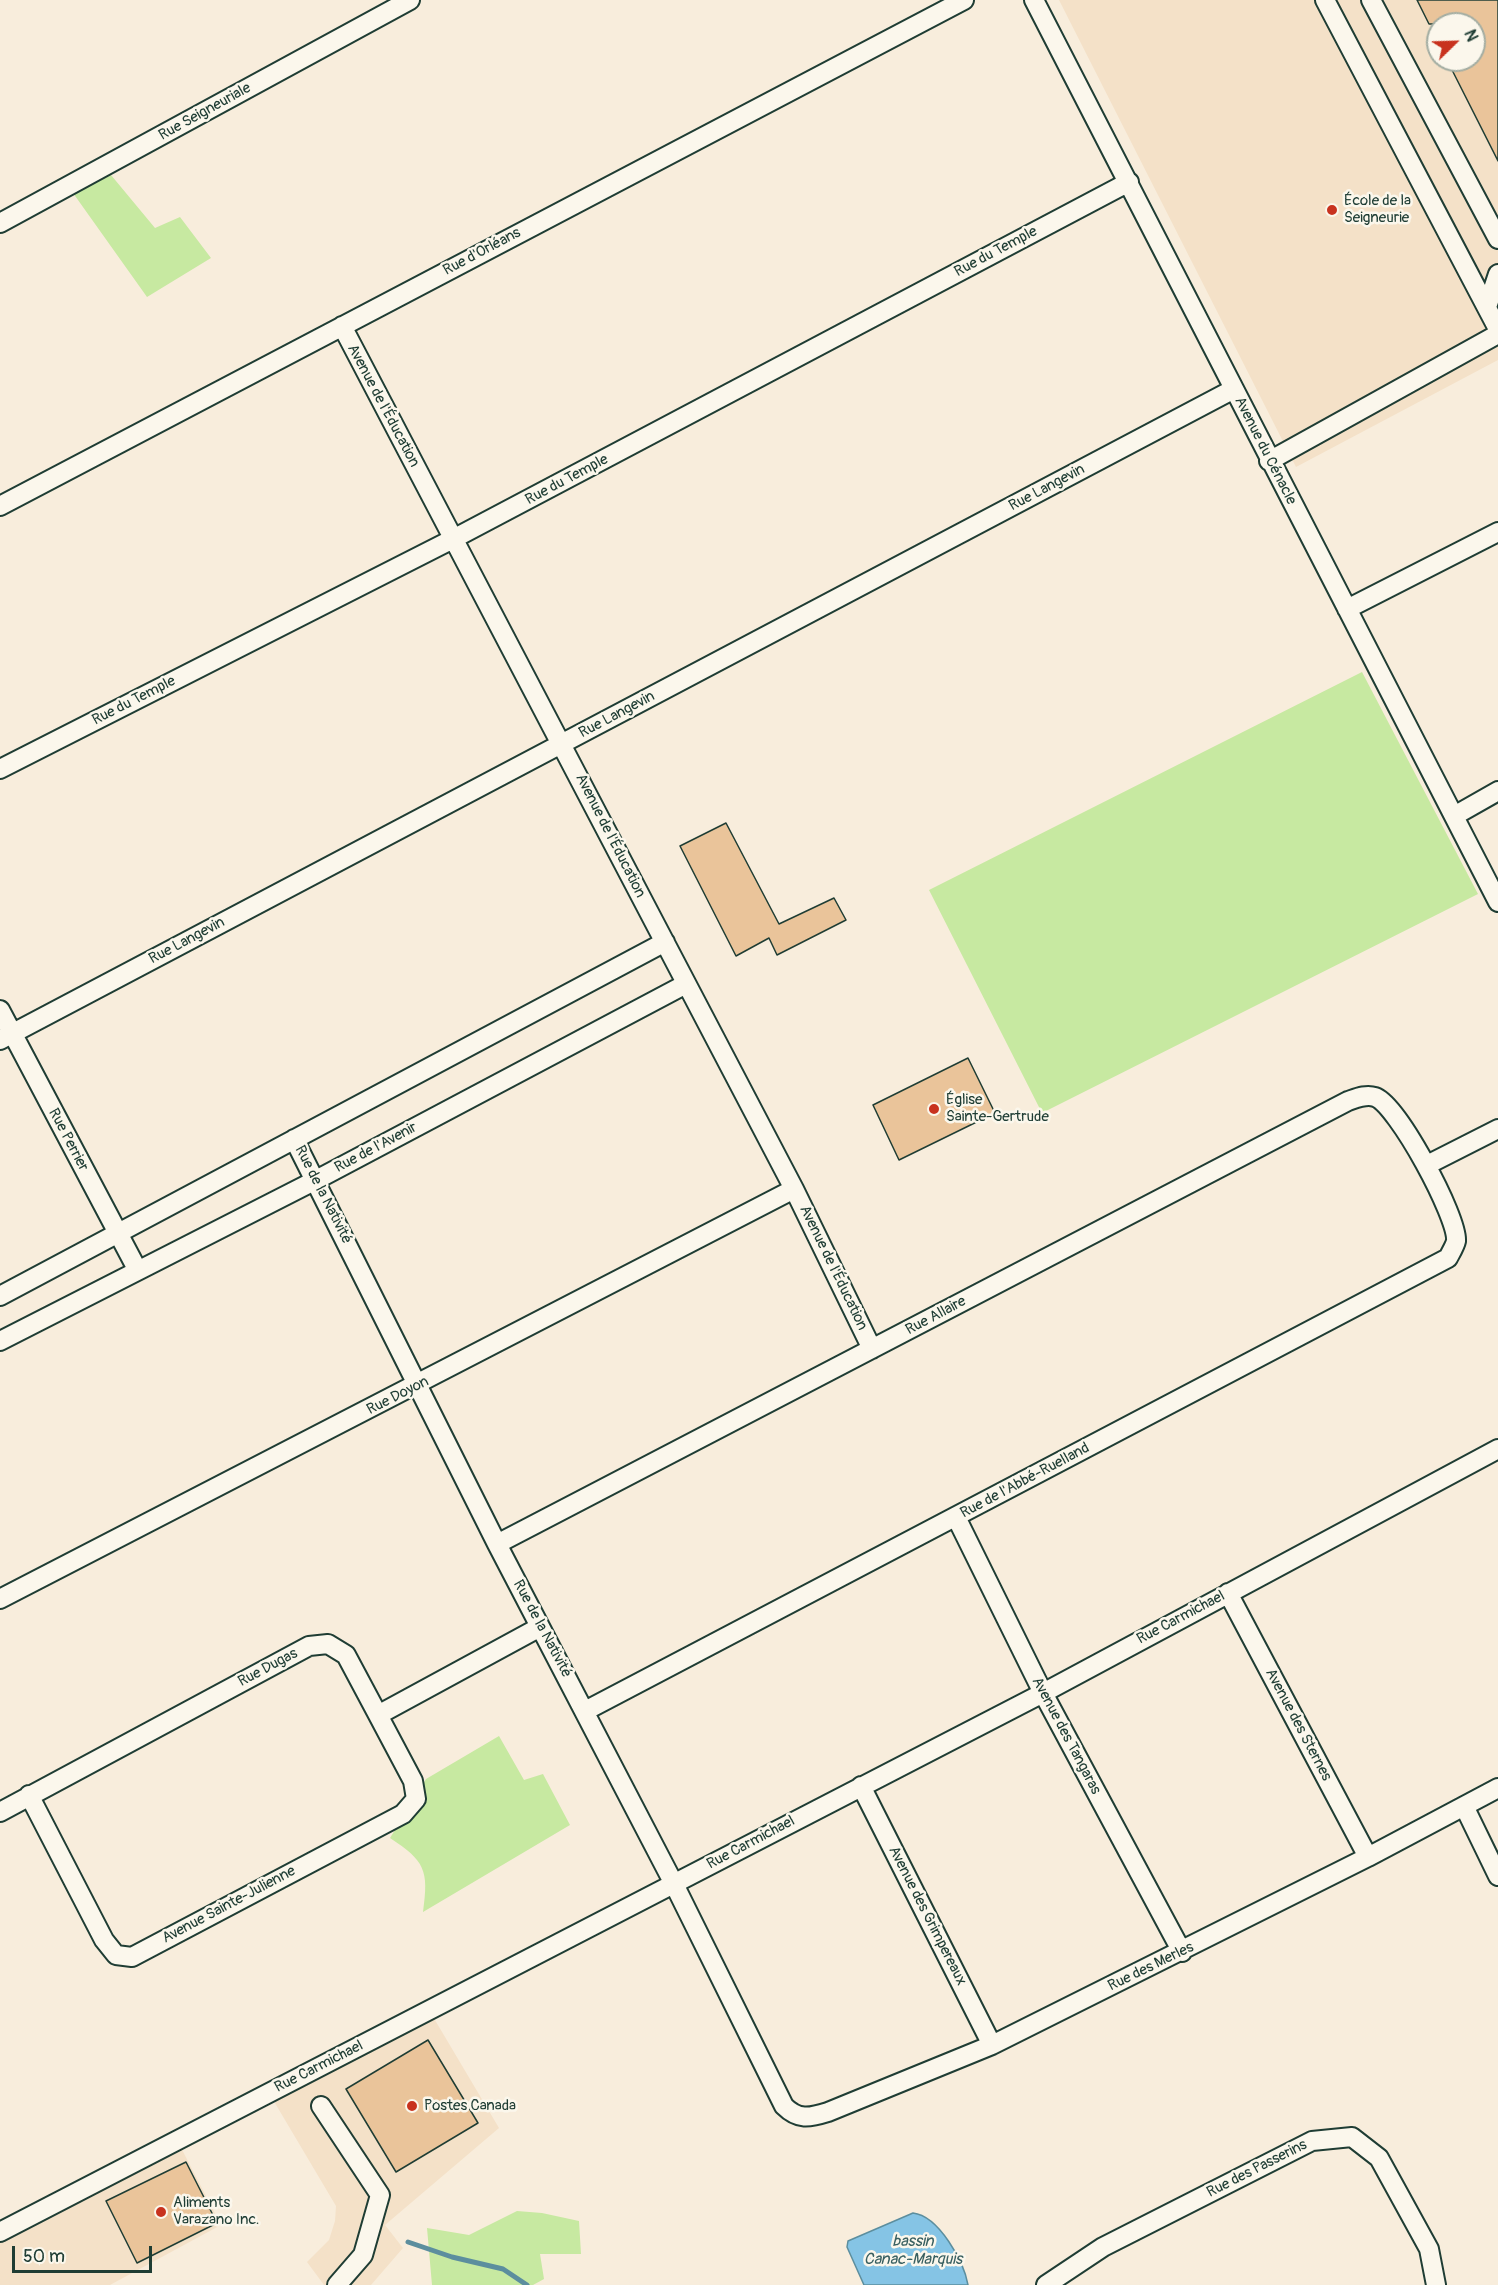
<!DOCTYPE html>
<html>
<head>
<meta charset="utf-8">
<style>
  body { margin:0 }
  #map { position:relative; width:1498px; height:2285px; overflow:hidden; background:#f8eddc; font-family:Pangolin,sans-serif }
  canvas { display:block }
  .north { position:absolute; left:1426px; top:12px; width:60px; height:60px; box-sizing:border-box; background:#fbf7ec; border:2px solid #a3ada2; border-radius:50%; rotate:67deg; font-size:16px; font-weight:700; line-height:24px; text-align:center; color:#1f3d34 }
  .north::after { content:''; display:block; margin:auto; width:21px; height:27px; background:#c8321e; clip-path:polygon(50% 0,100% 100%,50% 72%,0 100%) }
  .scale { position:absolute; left:12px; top:2246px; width:140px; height:27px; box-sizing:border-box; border:3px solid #1f3d34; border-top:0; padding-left:8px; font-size:18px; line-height:21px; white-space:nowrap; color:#1f3d34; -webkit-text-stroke:4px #fbf7ec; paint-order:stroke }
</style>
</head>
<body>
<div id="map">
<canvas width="1498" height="2285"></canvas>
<div class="north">N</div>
<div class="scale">50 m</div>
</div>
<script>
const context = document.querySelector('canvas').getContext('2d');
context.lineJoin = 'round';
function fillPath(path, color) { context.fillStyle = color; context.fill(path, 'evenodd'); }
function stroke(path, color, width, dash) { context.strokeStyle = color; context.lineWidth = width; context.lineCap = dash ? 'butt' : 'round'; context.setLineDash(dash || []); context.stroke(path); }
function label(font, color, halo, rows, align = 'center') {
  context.font = font + ' Pangolin,sans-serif'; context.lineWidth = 5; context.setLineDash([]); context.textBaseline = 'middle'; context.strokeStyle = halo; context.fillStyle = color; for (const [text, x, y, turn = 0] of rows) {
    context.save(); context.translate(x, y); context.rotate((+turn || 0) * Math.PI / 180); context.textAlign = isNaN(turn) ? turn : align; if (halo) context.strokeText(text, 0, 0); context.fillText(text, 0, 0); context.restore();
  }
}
fillPath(new Path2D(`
  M 1059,0 L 1498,0 L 1498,360 L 1296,467 ZM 1438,24 L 1474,24 L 1474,60 L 1438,60 Z
  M 429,2010 L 499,2128 L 385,2225 L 403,2248 L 371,2285 L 324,2285 L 307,2262 L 329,2240 L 335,2221 L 336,2206 L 269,2093 Z
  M 177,2140 L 221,2225 L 110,2285 L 0,2285 L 0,2232 Z`), '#f4e1c8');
fillPath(new Path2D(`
  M 111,175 L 155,228 L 180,217 L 211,258 L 147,297 L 73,193 Z
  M 1362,672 L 1478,894 L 1042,1113 L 929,890 Z
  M 499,1736 L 524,1780 L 543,1774 L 570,1825 L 423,1912 C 429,1870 425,1861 390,1838 L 426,1779 Z
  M 517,2211 L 542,2213 L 579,2221 L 581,2254 L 540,2254 L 544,2279 L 533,2285 L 432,2285 L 427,2228 L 469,2235 Z`), '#c7e9a1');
const water = new Path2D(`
  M 913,2213 C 939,2216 964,2262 968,2285 L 864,2285 L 847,2247 L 848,2241 Z`);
fillPath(water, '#85c4e5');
stroke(water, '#5c8e9e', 1.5);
stroke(new Path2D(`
  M 408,2242 L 452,2257 L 503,2269 L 527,2285`), '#5c8e9e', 5);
const building = new Path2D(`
  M 1417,0 L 1498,0 L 1498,161 L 1447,60 L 1474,60 L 1474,24 L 1429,24 Z
  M 726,823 L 779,924 L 834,898 L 846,920 L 777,955 L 769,938 L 736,956 L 680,846 Z
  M 968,1058 L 995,1113 L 899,1160 L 873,1105 Z
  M 428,2040 L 478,2123 L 396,2172 L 346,2089 Z
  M 186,2162 L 217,2223 L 137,2263 L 106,2201 Z`);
fillPath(building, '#eac49a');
stroke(building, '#1f3d34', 1.5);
const minor = new Path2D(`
  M 1034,0 L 1498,902
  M 1325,0 L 1498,329
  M 1371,0 L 1498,239
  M 0,223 L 410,0
  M 1487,307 L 1498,274
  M 342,326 L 794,1189 L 872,1349
  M 1269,461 L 1498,334
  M 0,506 L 964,0
  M 1347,609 L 1498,532
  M 0,769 L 453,539 L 1129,182
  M 1454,816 L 1498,791
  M 0,1010 L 137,1269
  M 0,1040 L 1234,389
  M 294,1139 L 497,1544 L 674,1884 L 784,2106 C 798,2120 809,2118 828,2112 L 992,2045 L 1368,1857 L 1498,1788
  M 1427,1165 L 1498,1129
  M 0,1296 L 665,942
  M 0,1341 L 316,1180 L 686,984
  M 956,1517 L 1043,1693 L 1182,1952
  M 497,1544 L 1348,1101 C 1357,1098 1366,1094 1375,1097 C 1397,1104 1458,1217 1456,1241 C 1455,1246 1450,1254 1448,1258 L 585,1711
  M 1228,1593 L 1368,1857
  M 0,1599 L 794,1189
  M 861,1786 L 992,2045
  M 29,1795 L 104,1940 L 116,1955 L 132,1957 L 403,1814 L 416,1799 L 413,1781 L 378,1715
  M 1464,1806 L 1498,1876
  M 0,1812 L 309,1646 L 328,1644 L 346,1655 L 378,1715 L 540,1627
  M 321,2106 L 380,2195 L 363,2255 L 337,2285
  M 0,2232 L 1043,1693 L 1498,1449
  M 1046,2285 L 1103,2247 L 1312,2141 L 1352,2137 L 1379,2158 L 1429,2249 L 1436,2285`);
stroke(minor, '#1f3d34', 22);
stroke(minor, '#fbf7ec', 18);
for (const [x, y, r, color] of [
  [1332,210,6,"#c8321e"],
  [934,1109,6,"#c8321e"],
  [412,2106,6,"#c8321e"],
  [161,2212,6,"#c8321e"]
]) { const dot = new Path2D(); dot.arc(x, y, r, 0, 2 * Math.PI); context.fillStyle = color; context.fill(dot); stroke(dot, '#fbf7ec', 2); }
label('15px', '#1f3d34', '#fbf7ec', [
  ["Rue Seigneuriale",205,112,-29],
  ["Rue d'Orléans",482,252,-28],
  ["Rue du Temple",996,252,-28],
  ["Avenue de l'Éducation",383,406,62],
  ["Avenue du Cénacle",1265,451,63],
  ["Rue du Temple",567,480,-28],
  ["Rue Langevin",1047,488,-28],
  ["Rue du Temple",134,701,-27],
  ["Rue Langevin",617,715,-28],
  ["Avenue de l'Éducation",610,836,63],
  ["Rue Langevin",187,941,-28],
  ["Rue Perrier",68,1140,62],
  ["Rue de l'Avenir",376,1148,-28],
  ["Rue de la Nativité",323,1195,63],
  ["Avenue de l'Éducation",833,1268,64],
  ["Rue Allaire",936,1316,-28],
  ["Rue Doyon",398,1396,-27],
  ["Rue de l'Abbé-Ruelland",1025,1481,-28],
  ["Rue Carmichael",1181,1618,-28],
  ["Rue de la Nativité",542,1629,62],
  ["Rue Dugas",268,1668,-28],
  ["Avenue des Sternes",1298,1725,62],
  ["Avenue des Tangaras",1066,1736,62],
  ["Rue Carmichael",751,1843,-28],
  ["Avenue Sainte-Julienne",229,1905,-28],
  ["Avenue des Grimpereaux",927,1916,63],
  ["Rue des Merles",1151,1967,-26],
  ["Rue Carmichael",319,2067,-27],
  ["Rue des Passerins",1257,2169,-27]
]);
label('15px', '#1f3d34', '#fbf7ec', [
  ["École de la",1344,201],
  ["Seigneurie",1344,218],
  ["Église",946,1100],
  ["Sainte-Gertrude",946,1117],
  ["Postes Canada",424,2106],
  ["Aliments",173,2203],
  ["Varazano Inc.",173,2220]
], 'left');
label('italic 16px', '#385f60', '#fbf7ec', [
  ["bassin",913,2242],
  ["Canac-Marquis",913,2260]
]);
</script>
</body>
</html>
